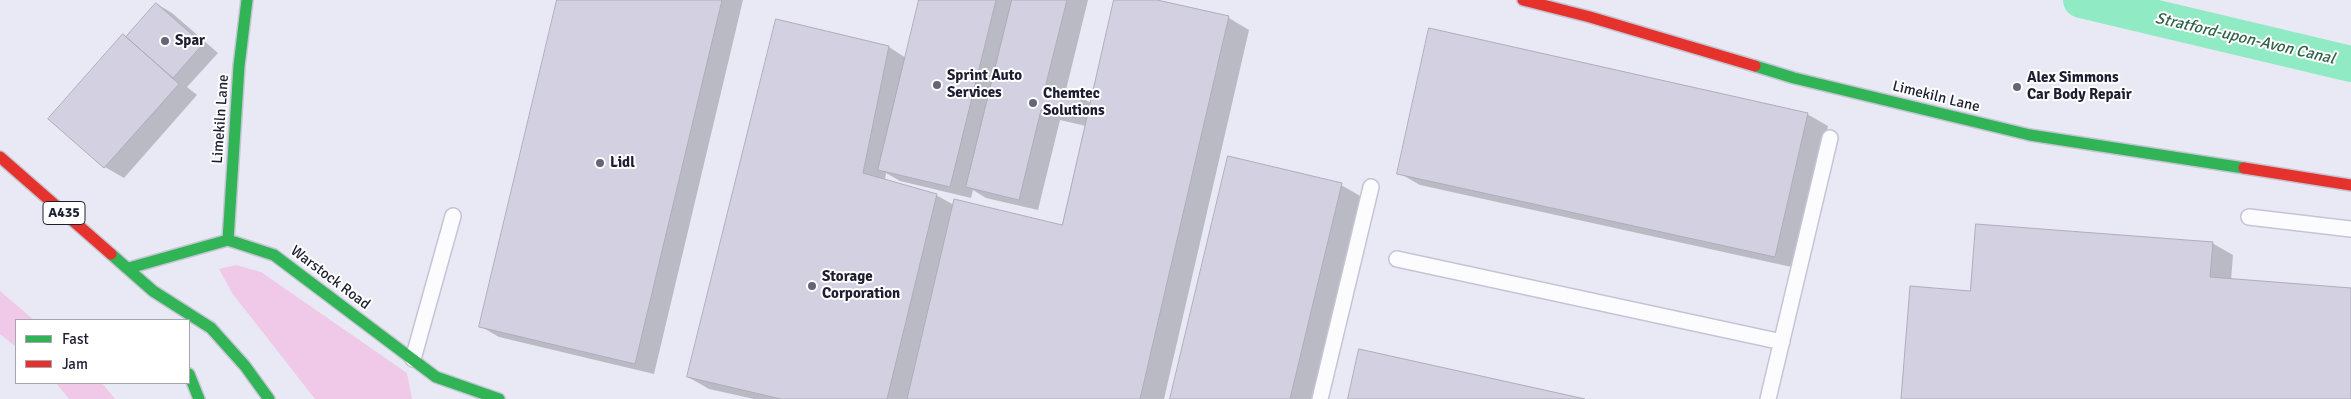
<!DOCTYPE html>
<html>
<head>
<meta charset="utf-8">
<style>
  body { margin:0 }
  #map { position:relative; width:2351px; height:399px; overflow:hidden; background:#e8e9f5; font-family:Signika,sans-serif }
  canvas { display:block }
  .legend { position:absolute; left:15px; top:319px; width:175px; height:65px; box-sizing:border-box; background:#fff; border:1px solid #a5a5ad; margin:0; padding:6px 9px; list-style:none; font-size:15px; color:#1d1e32 }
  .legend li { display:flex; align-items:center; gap:10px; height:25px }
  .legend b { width:25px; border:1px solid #a5a5ad }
</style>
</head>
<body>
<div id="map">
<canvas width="2351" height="399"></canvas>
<ul class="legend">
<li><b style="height:6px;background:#30b455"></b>Fast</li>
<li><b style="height:6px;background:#e5322d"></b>Jam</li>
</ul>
</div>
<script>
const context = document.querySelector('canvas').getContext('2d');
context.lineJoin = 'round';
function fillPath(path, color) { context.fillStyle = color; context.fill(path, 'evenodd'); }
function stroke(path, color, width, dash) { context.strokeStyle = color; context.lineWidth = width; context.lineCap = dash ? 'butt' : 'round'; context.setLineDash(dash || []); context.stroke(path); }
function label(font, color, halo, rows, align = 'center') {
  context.font = font + ' Signika,sans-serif'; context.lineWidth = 4; context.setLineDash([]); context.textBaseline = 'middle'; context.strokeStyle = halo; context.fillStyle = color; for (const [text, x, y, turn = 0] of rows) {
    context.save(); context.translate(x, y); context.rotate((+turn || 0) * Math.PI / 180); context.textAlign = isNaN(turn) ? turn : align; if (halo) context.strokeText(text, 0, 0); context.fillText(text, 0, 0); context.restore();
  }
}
fillPath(new Path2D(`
  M 236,265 L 261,272 L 407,373 L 412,399 L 315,399 L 232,293 L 219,269 Z
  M 0,291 L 34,320 L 16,320 L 16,347 L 0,334 Z
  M 56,383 L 102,383 L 115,399 L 69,399 Z`), '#f0c9e9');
fillPath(new Path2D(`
  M 558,0 L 743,0 L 654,374 L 499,337 L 480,326 Z
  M 920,0 L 1088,0 L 1065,94 L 1082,98 L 1091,103 L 1115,0 L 1152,0 L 1229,18 L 1249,30 L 1164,399 L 754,399 L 709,389 L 688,377 L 889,47 L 906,58 ZM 1060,120 L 1086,126 L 1063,226 L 954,205 L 936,195 L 885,180 L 886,173 L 900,181 L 971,198 L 973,190 L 986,198 L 1038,210 Z
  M 157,4 L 172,13 L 218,53 L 187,87 L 197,95 L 124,178 L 105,167 L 50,118 Z
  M 1807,114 L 1828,126 L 1796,268 L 1420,185 L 1399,173 Z
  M 1341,185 L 1362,197 L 1314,399 L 1171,399 Z
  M 2212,243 L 2233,255 L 2231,280 L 2351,289 L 2351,399 L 1902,399 L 1972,293 Z`), '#0003');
stroke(new Path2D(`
  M 2081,0 L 2351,64`), '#90eac3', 36);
const building = new Path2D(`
  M 557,0 L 722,0 L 635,364 L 479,327 Z
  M 919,0 L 996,0 L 950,187 L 878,170 Z
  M 1012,0 L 1067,0 L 1045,88 L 1082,97 L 1077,118 L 1041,110 L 1019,200 L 966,187 Z
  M 1114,0 L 1157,0 L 1229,16 L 1140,399 L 907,399 L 954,199 L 1062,225 Z
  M 156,3 L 203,44 L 173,78 L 126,37 Z
  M 776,19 L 889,46 L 863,173 L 937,194 L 887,399 L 781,399 L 687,377 Z
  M 1429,28 L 1808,113 L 1775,257 L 1397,174 Z
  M 123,34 L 179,84 L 104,168 L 48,119 Z
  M 1228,156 L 1342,183 L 1290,399 L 1170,399 Z
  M 1976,224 L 2213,242 L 2210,277 L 2351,288 L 2351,399 L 1901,399 L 1910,286 L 1970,291 Z
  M 1359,349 L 1585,399 L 1348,399 Z`);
fillPath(building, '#d3d0e1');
stroke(building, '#afacbb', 1);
const lane = new Path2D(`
  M 2249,217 L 2351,229
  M 1397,259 L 1782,342
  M 413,359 L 453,216
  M 1320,399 L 1371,187
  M 1768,399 L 1830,138`);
const fast = new Path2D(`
  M 1755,66 L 1794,78 L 2030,135 L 2244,168
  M 228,240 L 239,66 L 247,0
  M 111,254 L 153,291 L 211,328 L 245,366 L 269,399
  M 129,268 L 228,240 L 274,255 L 436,377 L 499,399
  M 189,374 L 199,399`);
const jam = new Path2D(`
  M 1523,0 L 1590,17 L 1755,66
  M 0,157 L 111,254
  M 2244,168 L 2351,185`);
stroke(lane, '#c4c5d4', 18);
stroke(fast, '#c4c5d4', 14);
stroke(jam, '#c4c5d4', 14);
stroke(lane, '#fcfcfe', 15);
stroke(fast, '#30b455', 11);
stroke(jam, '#e5322d', 11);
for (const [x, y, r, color] of [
  [165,41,5,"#646576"],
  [937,85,5,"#646576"],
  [2017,87,5,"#646576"],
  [1033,103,5,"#646576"],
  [600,163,5,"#646576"],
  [812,286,5,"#646576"]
]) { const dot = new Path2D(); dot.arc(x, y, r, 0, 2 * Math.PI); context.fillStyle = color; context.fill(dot); stroke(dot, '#fff', 2); }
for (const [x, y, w] of [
  [64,213,42]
]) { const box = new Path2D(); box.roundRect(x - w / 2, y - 11.5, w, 23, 4); context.fillStyle = '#fff'; context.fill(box); stroke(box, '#1d1e32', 1); }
label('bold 14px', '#1d1e32', null, [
  ["A435",64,213]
]);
label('bold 15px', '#1d1e32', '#fff', [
  ["Spar",175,41],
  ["Sprint Auto",947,76],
  ["Services",947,93],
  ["Alex Simmons",2027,78],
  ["Car Body Repair",2027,95],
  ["Chemtec",1043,94],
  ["Solutions",1043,111],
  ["Lidl",610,163],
  ["Storage",822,277],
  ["Corporation",822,294]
], 'left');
label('15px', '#1d1e32', '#fff', [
  ["Limekiln Lane",1936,97,14],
  ["Limekiln Lane",221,119,-86],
  ["Warstock Road",330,278,37]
]);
label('italic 16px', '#2f6249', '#fff', [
  ["Stratford-upon-Avon Canal",2245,39,13]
]);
</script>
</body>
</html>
